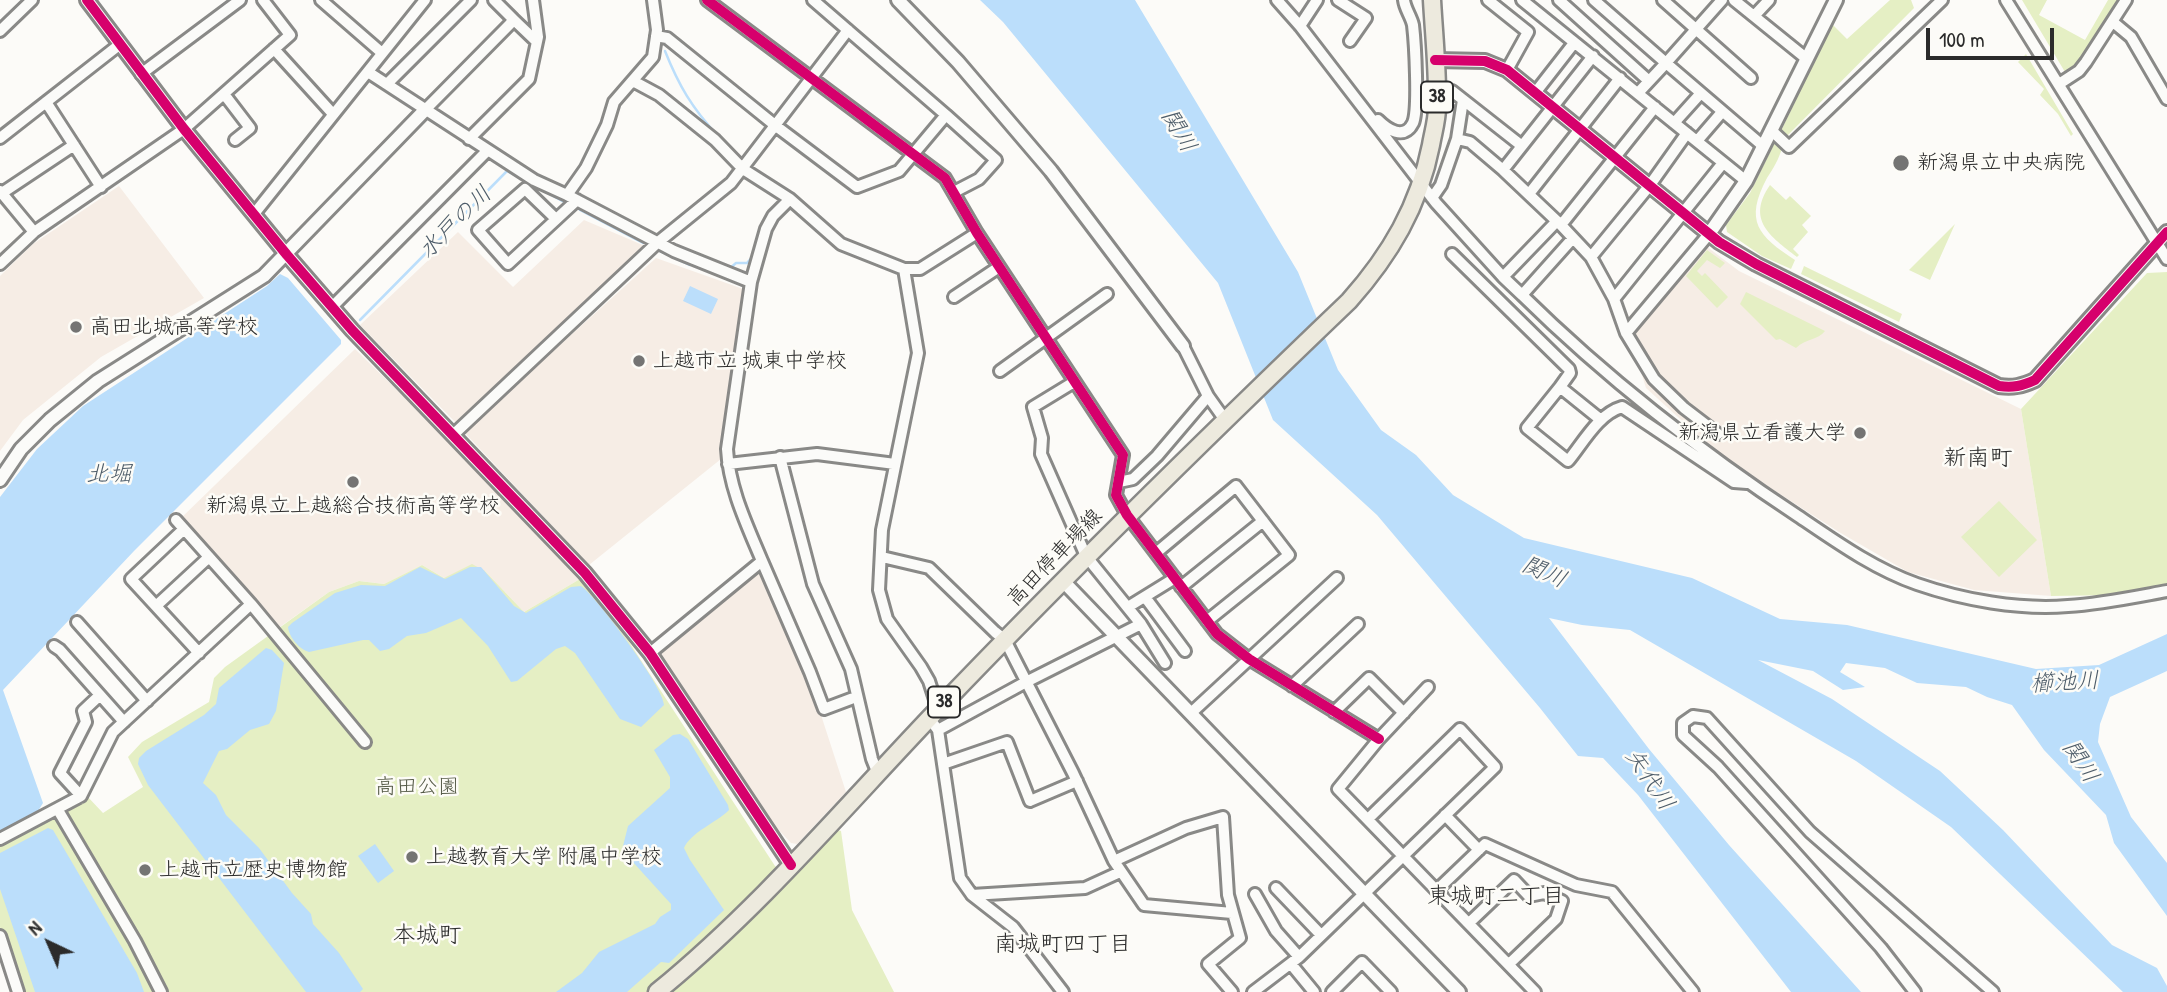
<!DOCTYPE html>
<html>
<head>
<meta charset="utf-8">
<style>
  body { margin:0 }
  #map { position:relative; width:2167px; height:992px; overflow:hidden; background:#fcfbf8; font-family:"Patrick Hand",sans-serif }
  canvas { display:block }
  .north { position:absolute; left:14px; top:908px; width:70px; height:70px; -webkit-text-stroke:5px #fdfcf7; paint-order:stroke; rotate:316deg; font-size:19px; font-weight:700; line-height:28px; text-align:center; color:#2b2b2b }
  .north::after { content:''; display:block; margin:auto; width:24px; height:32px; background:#2b2b2b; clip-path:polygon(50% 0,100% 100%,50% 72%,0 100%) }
  .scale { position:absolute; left:1926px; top:28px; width:128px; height:32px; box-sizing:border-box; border:4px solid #2b2b2b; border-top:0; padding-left:9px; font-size:21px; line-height:24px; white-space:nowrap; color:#2b2b2b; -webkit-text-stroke:5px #fdfcf7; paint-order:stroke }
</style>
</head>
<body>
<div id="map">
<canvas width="2167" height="992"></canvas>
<div class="north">N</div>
<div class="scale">100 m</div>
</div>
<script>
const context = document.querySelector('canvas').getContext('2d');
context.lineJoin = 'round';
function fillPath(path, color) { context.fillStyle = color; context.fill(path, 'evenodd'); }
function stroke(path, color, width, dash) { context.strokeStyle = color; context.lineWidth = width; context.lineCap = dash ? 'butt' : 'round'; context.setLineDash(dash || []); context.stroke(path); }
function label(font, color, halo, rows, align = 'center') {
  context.font = font + ' "Patrick Hand","Klee One",sans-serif'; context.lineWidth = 5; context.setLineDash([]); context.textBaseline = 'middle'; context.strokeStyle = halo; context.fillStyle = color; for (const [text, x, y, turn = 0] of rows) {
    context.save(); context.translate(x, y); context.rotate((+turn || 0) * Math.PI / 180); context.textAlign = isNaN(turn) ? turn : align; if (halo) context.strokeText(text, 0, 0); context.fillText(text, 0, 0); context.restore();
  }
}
fillPath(new Path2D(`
  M 119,186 L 204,298 L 101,357 L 23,420 L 0,451 L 0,276 L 33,244 Z
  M 584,220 L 645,246 L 458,425 L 360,325 L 458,232 L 513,287 Z
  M 1706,246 L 1739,271 L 2021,409 L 2051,596 L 1974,590 L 1908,572 L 1839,532 L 1722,457 L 1646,388 L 1629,334 Z
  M 656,258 L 746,290 L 721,459 L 589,565 L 464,432 Z
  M 355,349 L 453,445 L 580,579 L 524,612 L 485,571 L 444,578 L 422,565 L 384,584 L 359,581 L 329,592 L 277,629 L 179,520 Z
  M 762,570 L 810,681 L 846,792 L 797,844 L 791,843 L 775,826 L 662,655 L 663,647 L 756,571 Z`), '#f6ede5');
fillPath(new Path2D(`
  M 1890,0 L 1911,0 L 1914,8 L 1788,135 L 1791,139 L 1789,141 L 1780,133 L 1832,24 L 1847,39 Z
  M 2022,0 L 2047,0 L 2039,15 L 2085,40 L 2108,0 L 2118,0 L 2077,65 L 2065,72 Z
  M 2026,54 L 2073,134 L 2071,136 L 2058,114 L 2040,95 L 2044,89 L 2018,62 Z
  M 1776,140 L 1782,148 C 1779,159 1773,169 1767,178 C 1744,221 1758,236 1795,260 L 1791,269 L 1762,256 L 1727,232 L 1726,225 L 1750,193 Z
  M 1770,185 L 1786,200 L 1790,196 L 1811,216 L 1802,225 L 1808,232 L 1793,249 L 1799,255 L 1797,257 C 1770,236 1746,220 1770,185 Z
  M 1955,224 L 1930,280 L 1909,270 Z
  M 1707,250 L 1725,263 L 1720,268 L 1707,260 L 1697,271 L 1702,276 L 1705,273 L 1728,297 L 1717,308 L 1686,276 Z
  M 1804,266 L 1902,314 L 1899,322 L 1801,274 Z
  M 2167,272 L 2167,586 L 2120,595 L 2051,596 L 2021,409 L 2147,273 Z
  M 1746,292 L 1825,331 C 1818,340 1805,339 1796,348 L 1780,339 L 1776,340 L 1740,304 Z
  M 1999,501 L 2037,540 L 1999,577 L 1961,537 Z
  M 472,564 L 485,571 L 524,612 L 580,579 L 629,642 L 775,866 L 790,879 L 837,830 L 841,831 L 852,910 L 894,992 L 22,992 L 0,927 L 0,844 C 16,835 32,825 49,817 C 63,812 77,809 86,795 L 103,813 L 143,787 L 128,757 L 142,742 L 209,702 L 214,678 L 225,667 L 329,592 L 359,581 L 384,584 L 422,565 L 444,578 Z`), '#e5efc4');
fillPath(new Path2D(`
  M 980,0 L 1135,0 L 1298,272 L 1338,370 L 1381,430 L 1416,455 L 1453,495 L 1524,538 L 1692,578 L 1780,619 L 1847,625 L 2036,669 L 2099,665 L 2167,634 L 2167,671 L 2110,697 L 2100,724 L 2098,742 L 2131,817 L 2167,863 L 2167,916 L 2114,843 L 2106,815 L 2044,750 L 2012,705 L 1987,697 L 1966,687 L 1917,683 L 1885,668 L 1846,663 L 1840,672 L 1865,687 L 1843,690 L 1813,671 L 1758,660 L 1832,699 L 1940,771 L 2003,830 L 2112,945 L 2157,968 L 2167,986 L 2167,992 L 2123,992 L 1951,827 L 1856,761 L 1630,630 L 1582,625 L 1549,618 L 1649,749 L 1729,845 L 1861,992 L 1791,992 L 1638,795 L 1603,758 L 1578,756 L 1540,708 L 1377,515 L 1273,420 L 1218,283 L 1003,22 Z
  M 280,274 L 288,278 L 341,340 L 341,344 L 134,551 L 3,690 L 43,803 L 38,811 L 0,831 L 0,497 L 37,449 L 83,406 L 267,286 Z
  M 690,286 L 718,299 L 711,314 L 683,301 Z
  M 420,567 L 445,579 L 470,567 L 481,567 L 514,606 L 526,613 L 571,587 L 581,586 C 596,596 665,689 664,705 L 641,727 L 620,719 L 575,653 L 565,646 L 556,649 L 517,681 L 511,682 L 488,646 L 461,618 L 426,633 L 407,636 L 389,649 L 380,651 L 369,640 L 363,640 L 309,652 C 299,649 289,637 288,627 L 292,623 L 335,593 L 361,585 L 385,586 Z
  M 266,648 L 272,650 L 284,663 L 276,711 L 269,724 L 250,730 L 227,749 L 219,751 L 203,783 L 216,795 L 226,815 L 259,848 L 292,893 L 311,914 L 313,924 L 339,953 L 363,989 L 360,992 L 306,992 L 148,785 L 138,764 L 139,758 L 146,751 L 204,715 L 216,704 L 219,688 Z
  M 673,735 L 680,734 L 688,739 L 728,805 L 729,810 C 716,823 691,832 684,848 L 690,860 L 724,910 L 669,963 L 661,962 L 627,992 L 556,992 L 582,973 L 599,952 L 655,924 L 660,917 L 671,910 L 671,904 L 622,850 L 628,826 L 670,788 L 670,777 L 654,750 Z
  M 48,828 L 53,830 L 137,973 L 144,992 L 35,992 L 0,889 L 0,853 Z
  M 375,844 L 394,871 L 378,883 L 358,856 Z`), '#bbdefb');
stroke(new Path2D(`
  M 665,51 C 679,86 692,108 718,136
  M 580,210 L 643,243
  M 658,250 L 690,265
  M 728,270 L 736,263 L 747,263 L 753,256
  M 360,320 L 507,171 L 564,202`), '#bbdefb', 2.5);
const minor = new Path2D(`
  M 321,0 L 382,53
  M 707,0 L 945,178 L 977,233 L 1123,455 L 1116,495 L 1127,515 L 1217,634 L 1249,659 L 1379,739
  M 1277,0 L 1300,26 L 1436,203 L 1503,277 L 1557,221
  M 1338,0 L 1366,18 L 1350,41
  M 1488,0 L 1528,32 L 1507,70
  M 1522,0 L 1746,181
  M 1559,0 L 1649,81
  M 1594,0 L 1666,63 L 1722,0
  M 1663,0 L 1751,78
  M 1734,0 L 1807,59
  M 2006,0 L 2167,259
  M 1754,16 L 1769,0
  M 513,19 L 537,42
  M 2113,22 L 2131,37 L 2167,99
  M 1300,26 L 1317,0
  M 0,31 L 32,0
  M 656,36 L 667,38 L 776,126 L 857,187 L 899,171 L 946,115 L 813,0
  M 274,49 L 333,114
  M 368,72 L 534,180 L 567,195 L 674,251 L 751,282
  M 141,74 L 240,0
  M 633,81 L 659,95 L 715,140 L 743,169 L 790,199 L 841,244 L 904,269 L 920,269 L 977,233
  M 387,84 L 471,0
  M 2059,84 L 2079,71 L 2086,62 L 2126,0
  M 1452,91 L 1522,146
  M 1535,93 L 1574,43
  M 1638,93 L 1666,63 L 1763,146
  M 224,94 L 250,128 L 235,140
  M 46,102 L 101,187
  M 425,110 L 510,24 L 513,19 L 494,0
  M 946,115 L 996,160 L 979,179 L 954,192
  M 1378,120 C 1387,129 1404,141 1413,123 C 1419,109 1415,42 1413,25 C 1411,16 1405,9 1404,0
  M 1674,123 L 1701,93
  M 1771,130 L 1789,147 L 1942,0
  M 0,138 L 119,45
  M 469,139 L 529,79 L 538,37 L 533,0
  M 1457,139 L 1463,100
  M 1697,141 L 1722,112
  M 1503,170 L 1593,56
  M 0,191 L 34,232
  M 2,193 L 74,145
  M 1529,194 L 1620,78
  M 567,195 L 586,168 L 607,125 L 614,102 L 653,57 L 657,30 L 653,0
  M 1432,198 L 1441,185 L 1457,139 L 1470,142 L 1503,170 L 1561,225 L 1591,257 L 1614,299 L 1626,333 L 1654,379 L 1684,408 L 1718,434
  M 254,214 L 425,0
  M 556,219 L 525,189 L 478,230 L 508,264 L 577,200
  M 1561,225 L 1655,107
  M 1452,254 L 1569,369 L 1570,373 L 1560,387
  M 1591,257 L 1650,185 L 1687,133
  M 0,264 L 34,232 L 184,129 L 290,35 L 263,0
  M 904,269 L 918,353 L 882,530 L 879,590 L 887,619 L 921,667 L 929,681 L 938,709
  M 1503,277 L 1522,295 L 1573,238
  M 1522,295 C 1603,375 1702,453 1798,516 C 1835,541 1874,569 1917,584 C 1963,600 2019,610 2068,606 C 2101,604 2134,597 2167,591
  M 954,297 L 999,267
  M 1614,299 L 1723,163
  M 332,307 L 487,151
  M 1626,333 L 1709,234
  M 1183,346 L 1208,396 L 1225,420
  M 1000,371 L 1107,294
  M 1074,382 L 1033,407 L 1042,438 L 1041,454 L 1086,556 L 1141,624 L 1165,663
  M 1601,420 L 1560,387 L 1527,428 L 1568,461 C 1583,443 1598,414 1622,407 L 1734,482 L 1747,483
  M 453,435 L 657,243 L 731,183 L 848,30
  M 780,457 L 813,584 L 851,669 L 872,759 L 878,774
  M 728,464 L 817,454 L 895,464
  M 1119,482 L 1133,479 L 1157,456 L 1208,396
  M 176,520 L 251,604 L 365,742
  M 184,529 L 131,579 L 199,653
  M 1156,553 L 1236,486 L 1289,555 L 1207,621
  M 882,557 L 929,568 L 995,632 L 1005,640 L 1073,773 L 1114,861 L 1144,905 L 1232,913
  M 762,561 L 810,672 L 824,709 L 856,697
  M 1181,587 L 1263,521
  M 1145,597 L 1185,651
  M 156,606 L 209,557
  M 1128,607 L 1175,578
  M 77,622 L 147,701
  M 54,646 L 60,650 L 100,695
  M 650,653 L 762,561 C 747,525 729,488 727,449 L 751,282 L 766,229 L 773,216 L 790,199
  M 1292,686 L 1358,624
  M 1428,687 L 1379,739 L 1338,789 L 1535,992
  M 1334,712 L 1369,678 L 1404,713
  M 1191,713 L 1337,578
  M 929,718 L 938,730 L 960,878 L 972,895 L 1013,927 L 1063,992
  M 938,730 L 1026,682 L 1141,624
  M 943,764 L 1007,742 L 1030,801 L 1077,781
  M 81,796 L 60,773 L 86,722 L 83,711 L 100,695 L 124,722
  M 58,810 L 135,941 L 161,992
  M 1445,815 L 1479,850
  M 0,839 L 81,796 L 113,732 L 251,604
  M 1114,861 L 1186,828 L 1223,817 L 1228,895 L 1240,938 L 1208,964 L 1232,992
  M 1276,888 L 1321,935
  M 1437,890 L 1485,844 L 1576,885 L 1612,892 L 1693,992
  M 1255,894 L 1276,931 L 1299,957
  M 972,895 L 1085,888 L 1120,872
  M 1469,923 L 1514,880 L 1529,896 L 1544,893 L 1562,901 L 1556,919 L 1509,964
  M 0,936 L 18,992
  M 1291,964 L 1314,992
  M 1253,992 L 1299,957 L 1495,767 L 1460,729 L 1368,819
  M 1332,992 L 1362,962 L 1391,992
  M 1915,992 L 1881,948 L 1718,767 L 1683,735 L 1683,723 L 1693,716 L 1707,718 L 1810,832 L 1993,992`);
const tertiary = new Path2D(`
  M 87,0 L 184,129 L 287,255 L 352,330 L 585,573 L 650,653 L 791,865
  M 898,0 L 958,62 L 1051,171 L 1183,346
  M 1435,60 L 1485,61 L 1507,70 L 1719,242 L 1756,264 L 1999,386 C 2013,388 2022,386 2035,380 L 2167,232
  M 1709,234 L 1746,181 L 1836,0
  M 0,480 L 21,449 L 50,420 L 98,381 L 264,276 L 425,110
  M 1063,581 L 1459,992`);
const primary = new Path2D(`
  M 657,992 C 761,907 847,804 940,707 C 1073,568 1210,434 1349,301 C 1390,255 1419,206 1431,145 C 1433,133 1437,120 1437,108 C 1438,72 1434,36 1432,0`);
stroke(minor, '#898987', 16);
stroke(tertiary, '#898987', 18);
stroke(primary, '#898987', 21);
stroke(minor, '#fbfbf9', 10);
stroke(tertiary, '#fbfbf9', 12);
stroke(primary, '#edeade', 16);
stroke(new Path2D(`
  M 87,0 L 184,129 L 287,255 L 352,330 L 585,573 L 650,653 L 791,865
  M 707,0 L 945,178 L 977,233 L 1123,455 L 1116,495 L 1127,515 L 1217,634 L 1249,659 L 1379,739
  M 1435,60 L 1485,61 L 1507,70 L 1719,242 L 1756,264 L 1999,386 C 2013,388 2022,386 2035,380 L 2167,232`), '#d6006c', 10);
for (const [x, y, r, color] of [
  [1901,163,9,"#747473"],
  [76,327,7,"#747473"],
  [639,361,7,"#747473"],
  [1860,433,7,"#747473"],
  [353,482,7,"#747473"],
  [412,857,7,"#747473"],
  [145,870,7,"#747473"]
]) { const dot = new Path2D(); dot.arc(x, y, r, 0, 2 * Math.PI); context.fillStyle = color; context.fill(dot); stroke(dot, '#fdfcf7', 2.5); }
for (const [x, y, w] of [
  [1437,97,32],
  [944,702,32]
]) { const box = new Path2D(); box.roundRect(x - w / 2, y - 15.5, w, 31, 5); context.fillStyle = '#fdfcf7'; context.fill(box); stroke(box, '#2b2b2b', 2); }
label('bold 19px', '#2b2b2b', null, [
  ["38",1437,97],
  ["38",944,702]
]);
label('21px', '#2b2b2b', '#fdfcf7', [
  ["新潟県立中央病院",1917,163],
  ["高田北城高等学校",90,327],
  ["上越市立 城東中学校",653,361],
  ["新潟県立看護大学",1846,433,"right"],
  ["新潟県立上越総合技術高等学校",353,506,"center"],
  ["上越教育大学 附属中学校",426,857],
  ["上越市立歴史博物館",159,870]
], 'left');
label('21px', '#2b2b2b', '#fdfcf7', [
  ["高田停車場線",1055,558,-46]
]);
label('21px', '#555a47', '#fdfcf7', [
  ["高田公園",417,787]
]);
label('italic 23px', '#4e5d6a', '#fdfcf7', [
  ["関川",1178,131,60],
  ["水戸の川",456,223,-45],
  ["北堀",109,475],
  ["関川",1544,573,24],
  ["櫛池川",2065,683,-3],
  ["関川",2080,762,57],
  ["矢代川",1649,780,56]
]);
label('23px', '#2b2b2b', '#fdfcf7', [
  ["新南町",1978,459],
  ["東城町二丁目",1496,897],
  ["本城町",427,936],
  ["南城町四丁目",1063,945]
]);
</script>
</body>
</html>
